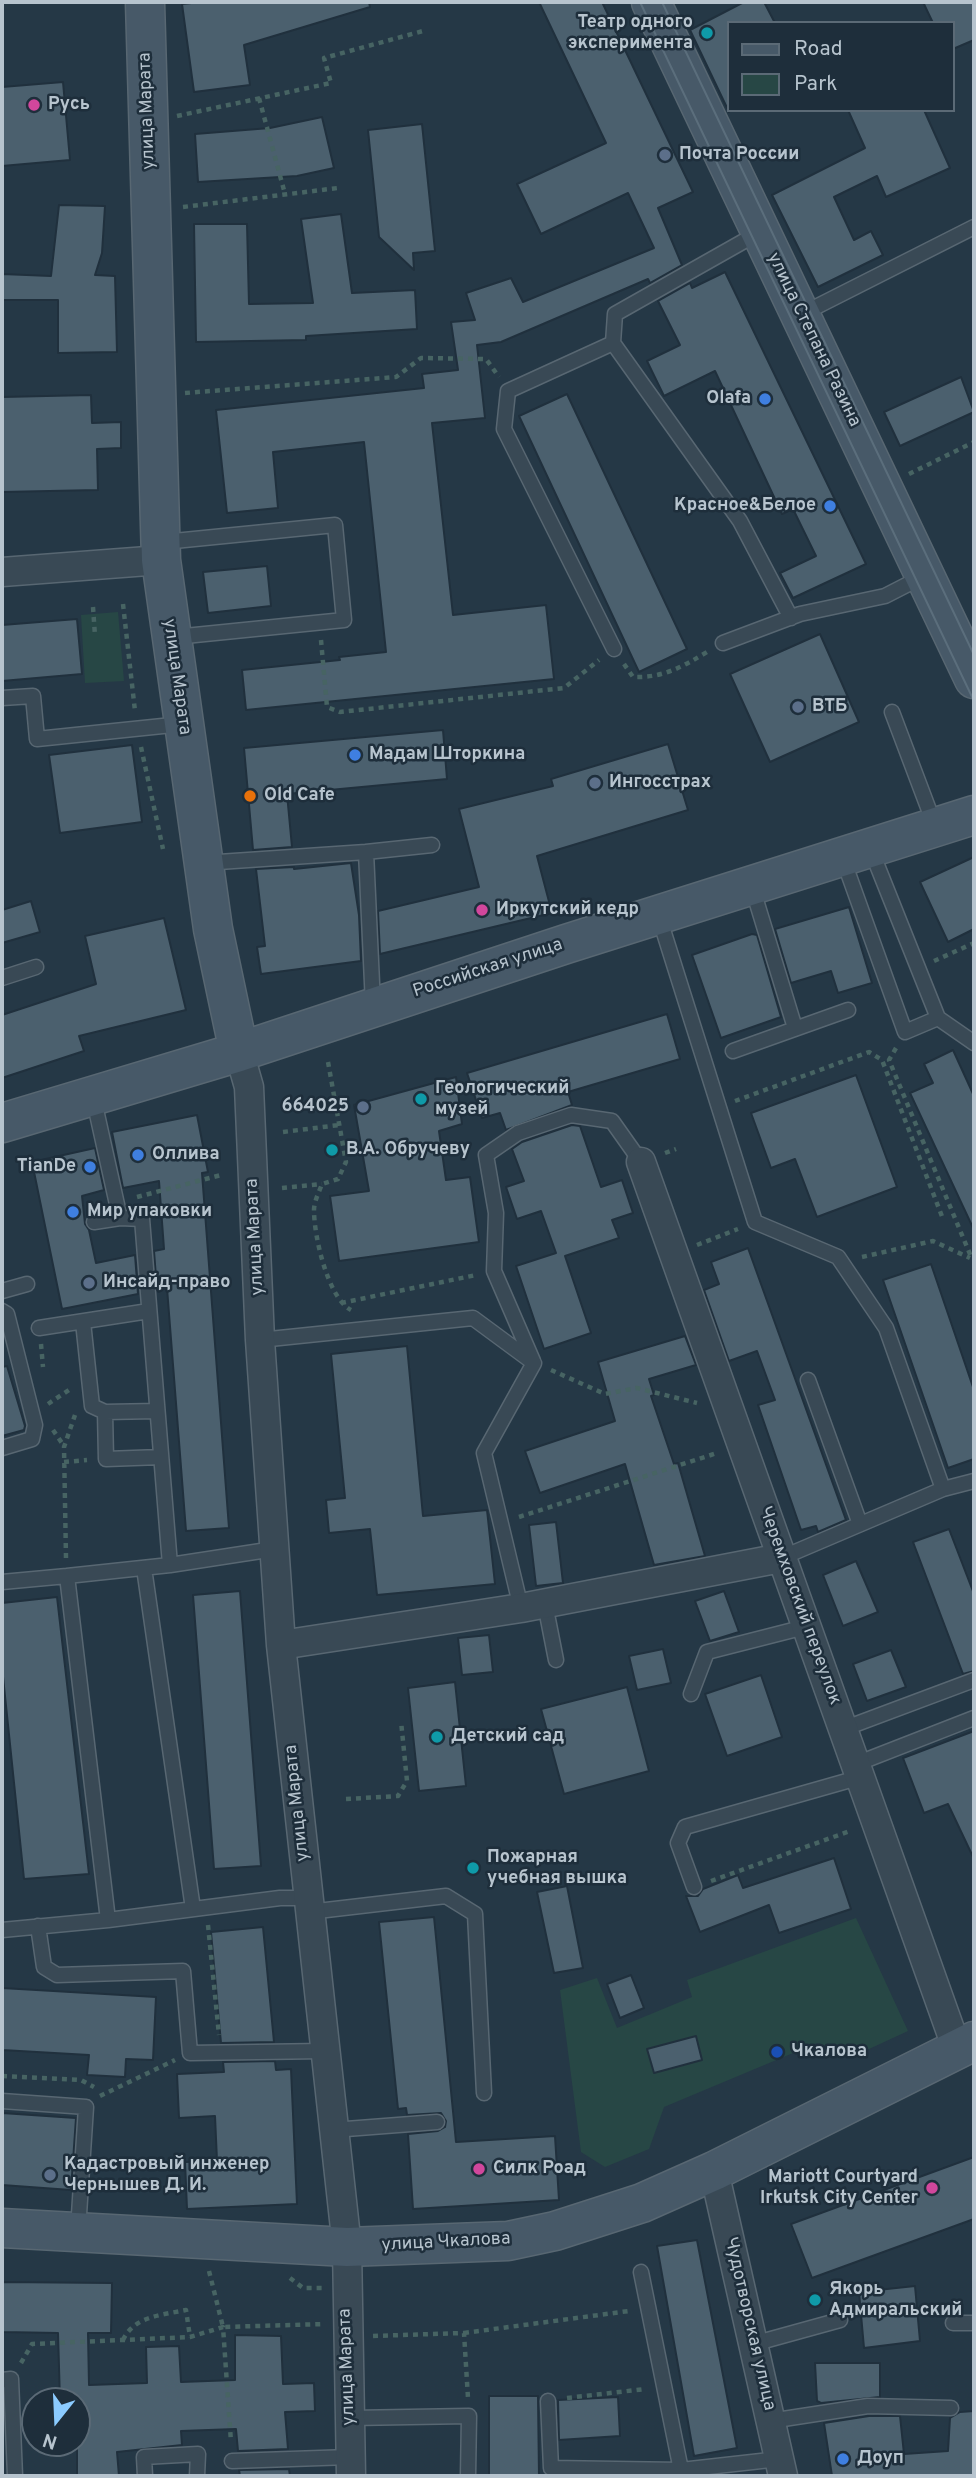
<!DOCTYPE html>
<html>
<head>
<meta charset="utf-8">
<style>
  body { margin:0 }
  #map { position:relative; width:976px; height:2478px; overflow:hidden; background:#253846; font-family:Overpass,sans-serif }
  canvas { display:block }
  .frame { position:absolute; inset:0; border:4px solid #b7c4ce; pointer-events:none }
  .legend { position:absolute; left:727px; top:21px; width:228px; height:91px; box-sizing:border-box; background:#1e2e3b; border:2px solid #5b6a76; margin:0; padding:9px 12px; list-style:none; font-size:21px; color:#b7c4ce }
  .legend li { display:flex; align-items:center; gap:14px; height:35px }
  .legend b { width:35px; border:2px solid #5b6a76 }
  .north { position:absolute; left:21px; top:2387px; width:70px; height:70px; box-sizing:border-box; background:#1e2e3b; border:2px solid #5b6a76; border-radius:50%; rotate:198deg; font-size:19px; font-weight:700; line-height:28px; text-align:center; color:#b7c4ce }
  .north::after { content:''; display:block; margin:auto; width:24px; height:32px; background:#8bcbff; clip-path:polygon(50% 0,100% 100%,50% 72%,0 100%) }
</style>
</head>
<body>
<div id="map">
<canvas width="976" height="2478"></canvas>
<div class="frame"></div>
<ul class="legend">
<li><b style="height:9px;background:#475968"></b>Road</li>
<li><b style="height:19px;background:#274745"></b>Park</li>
</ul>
<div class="north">N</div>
</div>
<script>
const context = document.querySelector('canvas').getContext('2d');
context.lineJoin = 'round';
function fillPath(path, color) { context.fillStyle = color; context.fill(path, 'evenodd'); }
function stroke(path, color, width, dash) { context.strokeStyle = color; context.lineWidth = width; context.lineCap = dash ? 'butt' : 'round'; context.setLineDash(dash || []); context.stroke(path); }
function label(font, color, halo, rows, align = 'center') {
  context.font = font + ' Overpass,sans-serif'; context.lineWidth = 5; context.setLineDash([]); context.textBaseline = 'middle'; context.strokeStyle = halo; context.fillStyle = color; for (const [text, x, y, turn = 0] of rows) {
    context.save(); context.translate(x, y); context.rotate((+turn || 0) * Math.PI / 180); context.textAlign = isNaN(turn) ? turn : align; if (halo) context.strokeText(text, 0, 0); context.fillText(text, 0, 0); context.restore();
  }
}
fillPath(new Path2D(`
  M 118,612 L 124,681 L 85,683 L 81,615 Z
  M 856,1918 L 908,2031 L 856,2055 L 817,2043 L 664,2107 L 649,2149 L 605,2167 L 581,2152 L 560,1990 L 597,1978 L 617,2028 L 692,1997 L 687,1980 Z`), '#274745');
const building = new Path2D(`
  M 201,2 L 369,2 L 370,7 L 244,45 L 250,85 L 194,92 L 182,4 Z
  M 539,2 L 602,2 L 693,192 L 658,208 L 682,265 L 650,283 L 648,279 L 501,342 L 477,345 L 485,418 L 432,423 L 453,615 L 546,605 L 554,679 L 246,710 L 242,670 L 340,660 L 339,657 L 386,652 L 364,442 L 273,452 L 278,508 L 227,513 L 216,410 L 424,388 L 422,374 L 458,370 L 451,322 L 475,320 L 466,293 L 511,278 L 523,302 L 654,248 L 628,193 L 541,234 L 517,184 L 606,143 Z
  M 744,2 L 764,2 L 775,23 L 729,23 L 729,112 L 690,30 Z
  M 923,2 L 974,2 L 974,40 L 953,49 L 953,23 L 933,23 Z
  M 63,82 L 70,160 L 2,166 L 2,87 Z
  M 848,110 L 924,110 L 950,168 L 886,197 L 877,176 L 834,197 L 854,240 L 871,231 L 883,255 L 818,287 L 772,195 L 865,148 Z
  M 322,117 L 334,168 L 297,176 L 198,182 L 195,134 L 270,128 Z
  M 422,124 L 435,251 L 413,253 L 414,270 L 379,237 L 368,130 Z
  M 59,205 L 105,206 L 102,253 L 95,275 L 115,276 L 117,352 L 58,353 L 58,300 L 2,300 L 2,274 L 51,276 Z
  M 341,214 L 352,293 L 415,290 L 417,329 L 306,336 L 306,340 L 196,342 L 194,224 L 247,224 L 249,304 L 313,303 L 301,219 Z
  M 725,272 L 866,564 L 793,598 L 780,573 L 816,556 L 793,509 L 782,514 L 715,371 L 664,396 L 647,361 L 680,345 L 658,301 L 690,283 L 692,288 Z
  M 961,377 L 974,412 L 900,446 L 884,412 Z
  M 567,394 L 687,649 L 639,672 L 519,416 Z
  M 91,395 L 92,423 L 121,422 L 121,448 L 97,449 L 98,490 L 2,492 L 2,397 Z
  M 267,566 L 271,606 L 208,613 L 203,572 Z
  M 77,619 L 82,674 L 2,681 L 2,625 Z
  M 820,634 L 859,722 L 770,762 L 730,674 Z
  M 443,730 L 447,779 L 287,794 L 292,847 L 253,850 L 244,748 Z
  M 668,744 L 688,810 L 537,856 L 552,913 L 380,954 L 378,911 L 479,887 L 459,809 L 553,786 L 551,779 Z
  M 132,745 L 142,822 L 60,833 L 49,755 Z
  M 974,857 L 974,929 L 948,942 L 920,882 Z
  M 351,863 L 359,915 L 361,961 L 261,974 L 257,947 L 265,946 L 256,869 L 294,867 L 294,869 Z
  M 31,901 L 40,932 L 2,943 L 2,910 Z
  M 849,907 L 872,983 L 838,993 L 831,971 L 791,983 L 775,929 Z
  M 164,918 L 186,1010 L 79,1036 L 84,1051 L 2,1078 L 2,1015 L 96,984 L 85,936 Z
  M 752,934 L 757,935 L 781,1017 L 721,1038 L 692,955 Z
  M 667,1014 L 680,1059 L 568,1092 L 572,1105 L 506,1130 L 500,1113 L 482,1118 L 467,1073 Z
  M 953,1050 L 974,1096 L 974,1230 L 910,1093 L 933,1083 L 924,1064 Z
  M 856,1075 L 897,1187 L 817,1217 L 795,1159 L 771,1168 L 751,1113 Z
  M 456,1077 L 462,1124 L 439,1131 L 446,1180 L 470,1177 L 479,1242 L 339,1261 L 330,1196 L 369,1191 L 354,1105 Z
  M 197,1115 L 208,1172 L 202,1173 L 229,1528 L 186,1531 L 167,1288 L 157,1290 L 154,1251 L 164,1249 L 159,1181 L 123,1188 L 112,1132 Z
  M 572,1125 L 580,1126 L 601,1187 L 622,1180 L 633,1213 L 612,1220 L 619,1238 L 565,1256 L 591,1333 L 544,1349 L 516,1266 L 556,1253 L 541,1211 L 517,1219 L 506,1187 L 524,1181 L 512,1149 L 522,1142 Z
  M 95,1148 L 104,1190 L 82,1196 L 85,1224 L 89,1230 L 96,1263 L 135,1255 L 138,1294 L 62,1309 L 32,1162 Z
  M 748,1248 L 846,1520 L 818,1532 L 816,1526 L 801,1530 L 758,1405 L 775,1400 L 757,1351 L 729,1361 L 704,1290 L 719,1284 L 711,1262 Z
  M 931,1264 L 974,1390 L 974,1459 L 948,1468 L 883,1280 Z
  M 685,1336 L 696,1365 L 649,1379 L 654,1395 L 651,1396 L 674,1464 L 678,1463 L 705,1556 L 654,1565 L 625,1464 L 540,1493 L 525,1451 L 615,1421 L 598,1362 Z
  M 407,1346 L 423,1516 L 487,1510 L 495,1584 L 377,1595 L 370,1529 L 329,1533 L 326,1500 L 345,1498 L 331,1354 Z
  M 7,1366 L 25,1426 L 24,1430 L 2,1436 L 2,1367 Z
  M 556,1522 L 563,1583 L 536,1586 L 529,1525 Z
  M 949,1529 L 974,1594 L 974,1671 L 963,1674 L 913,1542 Z
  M 856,1561 L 878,1612 L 843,1626 L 823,1575 Z
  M 240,1591 L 261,1866 L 214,1869 L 193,1595 Z
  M 724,1591 L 739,1632 L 710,1641 L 695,1601 Z
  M 57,1597 L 89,1874 L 24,1879 L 2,1667 L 2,1603 Z
  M 489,1635 L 493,1672 L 462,1675 L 458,1638 Z
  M 663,1649 L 671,1683 L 637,1690 L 629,1656 Z
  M 891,1650 L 906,1687 L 867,1701 L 853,1664 Z
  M 761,1675 L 782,1737 L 727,1756 L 705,1694 Z
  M 455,1682 L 466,1786 L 419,1791 L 408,1688 Z
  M 627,1687 L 649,1771 L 564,1794 L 541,1709 Z
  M 974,1731 L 974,1859 L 948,1804 L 924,1813 L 903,1758 Z
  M 834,1858 L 851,1909 L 779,1933 L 769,1905 L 700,1932 L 686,1896 L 698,1896 L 703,1889 L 738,1875 L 743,1888 Z
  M 567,1886 L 583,1968 L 554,1973 L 537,1892 Z
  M 434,1917 L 456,2142 L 555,2136 L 559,2200 L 413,2209 L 408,2134 L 438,2131 L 445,2127 L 446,2121 L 441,2113 L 407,2115 L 406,2108 L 398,2109 L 379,1922 Z
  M 263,1927 L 274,2042 L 221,2043 L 211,1932 Z
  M 631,1975 L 644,2008 L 620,2018 L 607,1984 Z
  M 2,1988 L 156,1997 L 153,2060 L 126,2059 L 125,2077 L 87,2075 L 89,2055 L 2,2050 Z
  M 696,2036 L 702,2060 L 654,2073 L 647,2049 Z
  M 275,2061 L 276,2070 L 291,2069 L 297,2204 L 187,2209 L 185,2162 L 217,2161 L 215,2116 L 179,2118 L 177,2074 L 224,2072 L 223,2062 Z
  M 2,2113 L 76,2118 L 71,2190 L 2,2185 Z
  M 974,2157 L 974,2219 L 812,2278 L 791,2224 Z
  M 697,2240 L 737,2448 L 694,2456 L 657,2246 Z
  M 2,2282 L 112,2283 L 111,2333 L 88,2333 L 89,2385 L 147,2383 L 146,2347 L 179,2346 L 181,2382 L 235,2380 L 235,2335 L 281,2336 L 283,2384 L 314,2383 L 315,2411 L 285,2412 L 288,2449 L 238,2451 L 236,2429 L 181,2431 L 182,2445 L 117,2452 L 119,2476 L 77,2476 L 77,2401 L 60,2401 L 58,2333 L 2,2332 Z
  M 915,2286 L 920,2341 L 864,2348 L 859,2292 Z
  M 815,2363 L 880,2363 L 880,2397 L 821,2403 L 817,2401 Z
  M 489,2396 L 538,2396 L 539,2476 L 489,2476 Z
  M 618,2397 L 620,2436 L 559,2440 L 558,2400 Z
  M 974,2411 L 974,2476 L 832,2476 L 824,2423 L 869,2416 L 900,2416 L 904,2454 L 948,2451 L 950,2418 L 960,2412 Z
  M 289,2469 L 290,2476 L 240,2476 L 239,2470 Z`);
fillPath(building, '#4b606e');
stroke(building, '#20303d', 2);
const lane = new Path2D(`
  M 802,314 L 974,227
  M 613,343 L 740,521 L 791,618
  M 164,542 L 335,525 L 344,620 L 175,637
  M 723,643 L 800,614 L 885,596 L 924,576
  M 614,649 L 504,429 L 508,391 L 613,343 L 615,314 L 760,232
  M 2,698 L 33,696 L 37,739 L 182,724
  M 892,712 L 935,826
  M 871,850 L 938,1018 L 974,1043
  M 366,852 L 432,845
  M 843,859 L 905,1032 L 938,1018
  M 204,863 L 366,852 L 373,1005
  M 752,887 L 795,1028
  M 659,917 L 755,1222 L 838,1257 L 886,1328 L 943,1489
  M 2,978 L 36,967
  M 733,1051 L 848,1010
  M 93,1096 L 120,1218 L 142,1219 L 170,1565 L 274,1549
  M 94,1222 L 120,1218
  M 2,1291 L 27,1284
  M 2,1311 L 7,1314 L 35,1425 L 32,1439 L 2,1448
  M 83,1322 L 92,1406 L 105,1412 L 157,1411
  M 39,1328 L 149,1311
  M 260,1340 L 473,1318 L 534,1363 L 484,1453 L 521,1608
  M 533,1361 L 494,1271 L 496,1213 L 486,1155 L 518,1133 L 571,1115 L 612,1121 L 641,1162
  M 808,1380 L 860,1524
  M 105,1412 L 106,1459 L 161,1457
  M 781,1558 L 943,1489 L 974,1481
  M 170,1565 L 67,1576 L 108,1920 L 280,1898 L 308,1898
  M 144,1568 L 193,1909
  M 2,1582 L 67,1576
  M 545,1604 L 556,1660
  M 691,1694 L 707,1652 L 805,1627
  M 843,1729 L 974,1680
  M 856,1764 L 974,1718
  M 694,1887 L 678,1843 L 685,1827 L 861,1777
  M 309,1912 L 446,1896 L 475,1914 L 484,2093
  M 38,1926 L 44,1967 L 57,1975 L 183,1971 L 190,2053 L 324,2051
  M 2,1930 L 108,1920
  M 2,2101 L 86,2107 L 78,2230
  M 333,2130 L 437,2122
  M 641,2272 L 681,2470 L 779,2459
  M 953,2323 L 974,2323
  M 753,2344 L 840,2320
  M 2,2380 L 11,2379 L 15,2476
  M 548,2401 L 551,2468 L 681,2470 L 682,2476
  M 350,2418 L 469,2416 L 468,2476
  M 770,2421 L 868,2406 L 951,2408
  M 232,2461 L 350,2457
  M 145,2476 L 144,2457 L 198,2454 L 197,2476`);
const street = new Path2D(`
  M 2,572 L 161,560
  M 239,1052 L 249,1087 L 260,1340 L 281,1645 L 347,2247 L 351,2476
  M 641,1162 L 957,2049
  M 281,1645 L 521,1608 L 781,1558
  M 714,2171 L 783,2476`);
const secondary = new Path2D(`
  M 145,2 L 161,560 L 213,929 L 239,1052
  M 651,2 L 974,679
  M 2,1123 L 239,1052 L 566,944 L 974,815
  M 2,2228 L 347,2247 L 508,2241 L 555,2231 L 642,2203 L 714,2171 L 974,2041`);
stroke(lane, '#586772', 17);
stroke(street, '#586772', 31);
stroke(secondary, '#586772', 41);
stroke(new Path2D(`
  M 259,98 L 285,194
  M 177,116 L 331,83 L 324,58 L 423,31
  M 183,207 L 338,188
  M 185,393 L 396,377 L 421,358 L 486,359 L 499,377
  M 909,474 L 974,442
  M 123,604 L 135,711
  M 93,607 L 95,636
  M 321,640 L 327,707 L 340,712 L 564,688 L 599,660
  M 624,664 L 633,677 C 663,678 682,667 707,652
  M 141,747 L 163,849
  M 934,961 L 974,943
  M 896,1048 L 889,1060 L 972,1259
  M 328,1062 L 346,1162 L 338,1179 L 322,1184 C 319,1192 314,1202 314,1210 C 314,1237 328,1298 351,1310
  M 735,1101 L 869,1052 L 882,1060 L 943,1219
  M 283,1132 L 339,1125
  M 665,1153 L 676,1149
  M 282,1188 L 322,1184
  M 137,1197 L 221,1175
  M 697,1245 L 738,1229
  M 862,1257 L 933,1241 L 970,1258
  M 341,1303 L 476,1275
  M 41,1344 L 43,1367
  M 551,1370 L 605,1394 L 637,1388 L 697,1403
  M 48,1404 L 72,1388
  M 53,1430 L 64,1446
  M 64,1462 L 87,1460
  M 519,1517 L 717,1453
  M 66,1558 L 64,1447 L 75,1415
  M 346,1799 L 398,1796 L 407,1781 L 401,1721
  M 711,1881 L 850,1831
  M 208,1925 L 219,2035
  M 2,2076 L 81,2080 L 94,2087
  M 100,2096 L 175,2060
  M 209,2271 L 223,2327 L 325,2324
  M 290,2278 L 303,2288 L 322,2288
  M 464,2333 L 629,2311
  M 373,2336 L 464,2333 L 468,2398
  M 123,2340 C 134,2316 162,2315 186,2310 L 190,2337
  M 21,2363 L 32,2344 L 190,2337 L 223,2327 L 231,2442
  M 567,2398 L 645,2389`), '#476463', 4.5, [5, 5]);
stroke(lane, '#394955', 14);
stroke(street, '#394955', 28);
stroke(secondary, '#475968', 38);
stroke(new Path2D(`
  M 640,2 L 974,701
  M 662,2 L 974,655`), '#5b6e7c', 2);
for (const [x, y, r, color] of [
  [707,33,7,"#0f9aa8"],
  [34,105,7,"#d1479c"],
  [665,155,7,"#5c6f8a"],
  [765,399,7,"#3f7fe0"],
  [830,506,7,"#3f7fe0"],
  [798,707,7,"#5c6f8a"],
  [355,755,7,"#3f7fe0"],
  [595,783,7,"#5c6f8a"],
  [250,796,7,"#e8710a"],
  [482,910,7,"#d1479c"],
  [421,1099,7,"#0f9aa8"],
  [363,1107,7,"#5c6f8a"],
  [332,1150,7,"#0f9aa8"],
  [138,1155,7,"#3f7fe0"],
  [90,1167,7,"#3f7fe0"],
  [73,1212,7,"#3f7fe0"],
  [89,1283,7,"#5c6f8a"],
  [437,1737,7,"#0f9aa8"],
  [473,1868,7,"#0f9aa8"],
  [777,2052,7,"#1a4fb4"],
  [479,2169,7,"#d1479c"],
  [50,2175,7,"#5c6f8a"],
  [932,2188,7,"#d1479c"],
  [815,2300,7,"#0f9aa8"],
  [843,2459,7,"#3f7fe0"]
]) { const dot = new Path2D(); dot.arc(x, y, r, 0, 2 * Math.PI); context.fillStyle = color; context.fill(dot); stroke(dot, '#1e2e3b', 2.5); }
label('bold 18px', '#b7c4ce', '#1e2e3b', [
  ["Театр одного",693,23,"right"],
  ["эксперимента",693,44,"right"],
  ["Русь",48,105],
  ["Почта России",679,155],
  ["Olafa",751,399,"right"],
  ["Красное&Белое",816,506,"right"],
  ["ВТБ",812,707],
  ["Мадам Шторкина",369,755],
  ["Ингосстрах",609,783],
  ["Old Cafe",264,796],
  ["Иркутский кедр",496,910],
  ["Геологический",435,1089],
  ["музей",435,1110],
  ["664025",349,1107,"right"],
  ["В.А. Обручеву",346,1150],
  ["Оллива",152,1155],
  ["TianDe",76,1167,"right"],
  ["Мир упаковки",87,1212],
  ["Инсайд-право",103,1283],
  ["Детский сад",451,1737],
  ["Пожарная",487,1858],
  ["учебная вышка",487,1879],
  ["Чкалова",791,2052],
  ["Кадастровый инженер",64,2165],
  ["Чернышев Д. И.",64,2186],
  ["Силк Роад",493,2169],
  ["Mariott Courtyard",918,2178,"right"],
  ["Irkutsk City Center",918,2199,"right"],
  ["Якорь",829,2290],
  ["Адмиральский",829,2311],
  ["Доуп",857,2459]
], 'left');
label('18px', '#b7c4ce', '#1e2e3b', [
  ["улица Марата",148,111,-92],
  ["улица Степана Разина",813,340,64],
  ["улица Марата",176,677,82],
  ["Российская улица",488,969,-18],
  ["улица Марата",256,1237,-93],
  ["Черемховский переулок",799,1606,70],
  ["улица Марата",298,1803,-96],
  ["улица Чкалова",446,2243,-3],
  ["Чудотворская улица",749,2324,77],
  ["улица Марата",348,2367,-92]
]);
</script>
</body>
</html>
